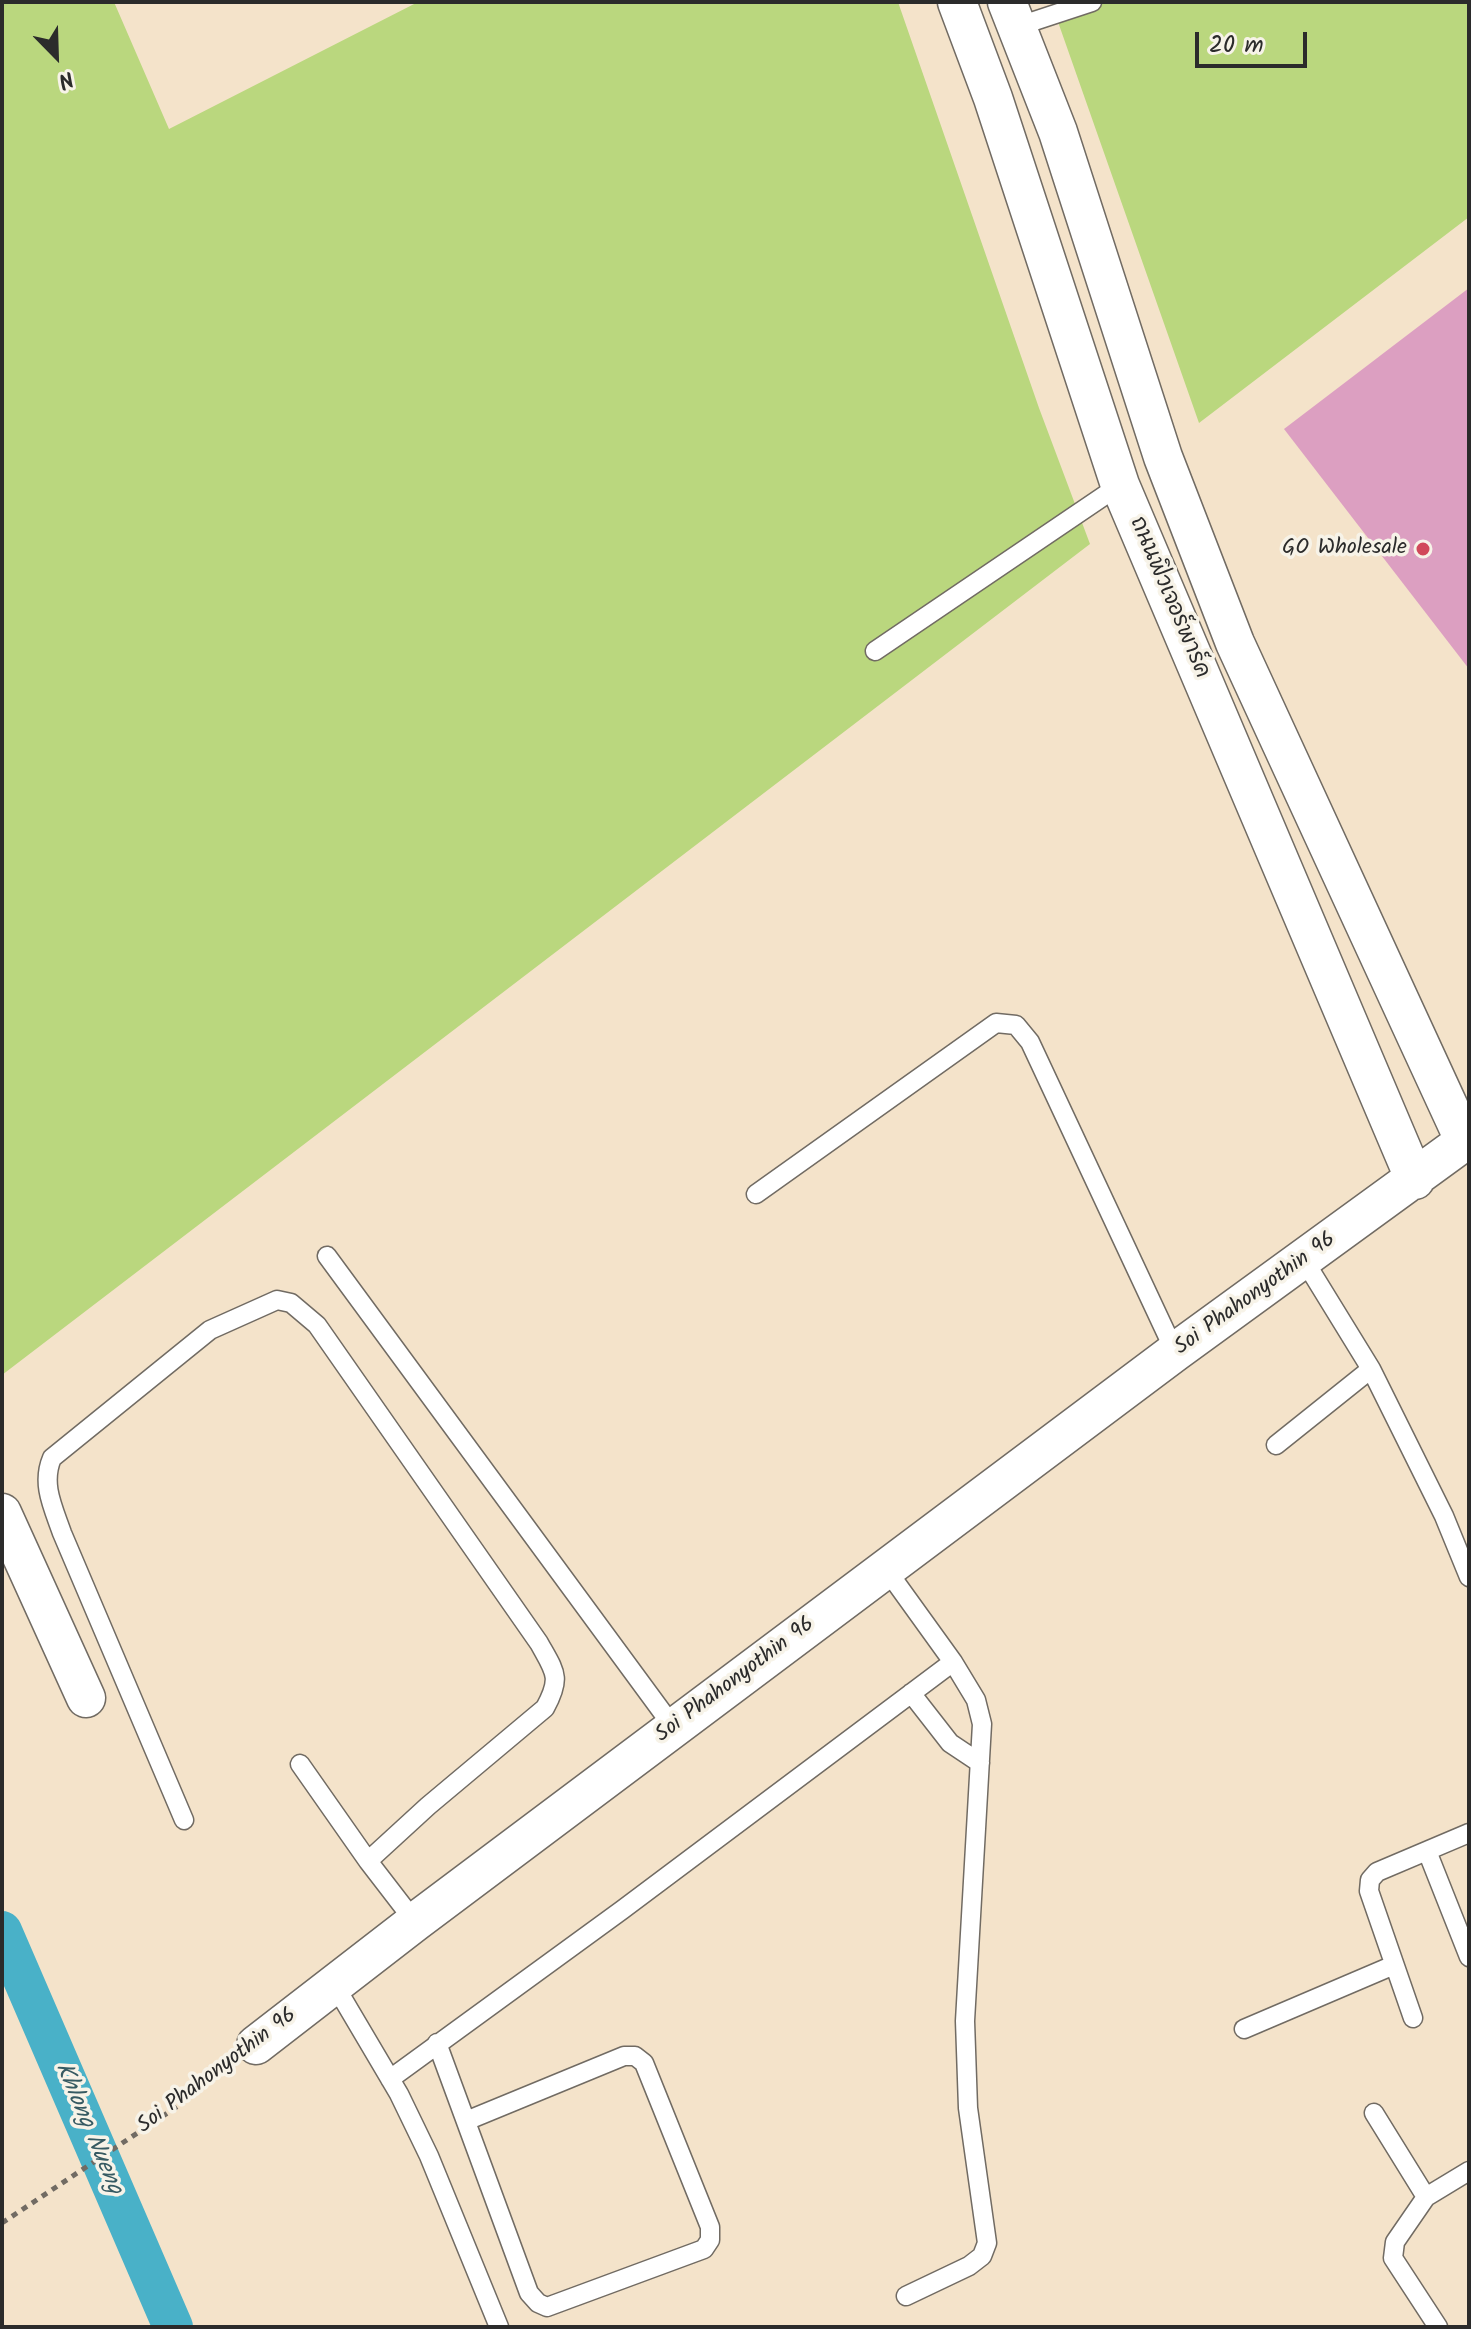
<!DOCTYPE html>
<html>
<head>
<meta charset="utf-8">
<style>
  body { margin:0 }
  #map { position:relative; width:1471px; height:2329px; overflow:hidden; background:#f4e3ca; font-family:Kalam,sans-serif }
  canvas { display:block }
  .frame { position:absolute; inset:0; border:4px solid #2b2b2b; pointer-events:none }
  .north { position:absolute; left:16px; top:16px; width:80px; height:80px; -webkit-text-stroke:6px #f7f3e8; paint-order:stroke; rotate:157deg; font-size:22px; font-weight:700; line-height:32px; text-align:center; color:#2b2b2b }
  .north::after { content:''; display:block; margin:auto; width:28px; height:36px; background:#2b2b2b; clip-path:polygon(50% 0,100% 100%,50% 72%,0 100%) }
  .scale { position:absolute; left:1195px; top:32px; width:112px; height:36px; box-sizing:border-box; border:4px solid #2b2b2b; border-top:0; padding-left:10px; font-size:24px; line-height:28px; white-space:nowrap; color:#2b2b2b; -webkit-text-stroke:6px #f7f3e8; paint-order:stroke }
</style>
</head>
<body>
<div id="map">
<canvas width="1471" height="2329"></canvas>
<div class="frame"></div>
<div class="north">N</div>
<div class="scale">20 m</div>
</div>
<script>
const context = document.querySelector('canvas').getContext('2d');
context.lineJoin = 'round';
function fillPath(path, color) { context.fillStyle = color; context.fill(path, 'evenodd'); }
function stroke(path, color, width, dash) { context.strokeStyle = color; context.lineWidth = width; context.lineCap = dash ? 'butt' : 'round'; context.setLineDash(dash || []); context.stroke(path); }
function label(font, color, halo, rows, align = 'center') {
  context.font = font + ' Kalam,"Playpen Sans Thai",sans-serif'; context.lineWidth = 7; context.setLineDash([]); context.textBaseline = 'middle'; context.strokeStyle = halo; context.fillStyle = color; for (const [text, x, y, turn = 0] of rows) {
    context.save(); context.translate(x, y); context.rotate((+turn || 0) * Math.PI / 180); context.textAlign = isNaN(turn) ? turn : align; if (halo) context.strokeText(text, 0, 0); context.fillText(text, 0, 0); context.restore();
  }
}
fillPath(new Path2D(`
  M 2,2 L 114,2 L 169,129 L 418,2 L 898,2 L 1039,408 L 1090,544 L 2,1375 Z
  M 1051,2 L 1469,2 L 1469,217 L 1199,423 Z`), '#bad77e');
stroke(new Path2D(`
  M 2,1931 L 173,2327`), '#49b1c8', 40);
fillPath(new Path2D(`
  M 1469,288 L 1469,669 L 1284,429 Z`), '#dc9fc1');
const service = new Path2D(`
  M 1016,27 L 1092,2
  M 875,651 L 1120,485
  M 756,1194 L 996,1023 L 1016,1025 L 1030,1042 L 1175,1352
  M 327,1256 L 674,1728
  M 1371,1369 L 1444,1516 L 1469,1577
  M 1276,1445 L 1371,1369 L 1304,1260
  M 886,1569 L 953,1662 L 976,1700 L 982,1724 L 965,2021 L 968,2108 L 987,2243 L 982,2256 L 969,2266 L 906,2296
  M 911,1693 L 950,1743 L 980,1763
  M 300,1764 L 368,1861
  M 184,1820 L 62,1533 C 53,1507 41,1484 52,1458 L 210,1330 L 277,1300 L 291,1303 L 317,1325 L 539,1643 C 555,1672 562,1677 545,1708 L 428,1806 L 368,1861 L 415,1922
  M 1427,1851 L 1469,1957
  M 334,1984 L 399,2094 L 429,2156 L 499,2327
  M 1413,2018 L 1369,1891 L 1370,1880 L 1377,1872 L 1469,1833
  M 1244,2029 L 1394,1965
  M 437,2043 L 529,2293 L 538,2303 L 547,2307 L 704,2249 L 710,2240 L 710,2227 L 644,2063 L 635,2056 L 624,2056 L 466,2121
  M 390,2079 L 622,1910 L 953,1662
  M 1374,2113 L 1426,2197 L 1395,2242 L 1393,2258 L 1438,2327
  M 1426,2197 L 1469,2171`);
const minor = new Path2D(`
  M 957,2 L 993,98 L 1120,485 L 1415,1180
  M 1007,2 L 1058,132 L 1163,457 L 1235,643 L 1465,1142
  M 2,1513 L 86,1698
  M 256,2045 L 415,1922 L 1175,1352 L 1469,1138`);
stroke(service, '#716b63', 21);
stroke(minor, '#716b63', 41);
stroke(new Path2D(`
  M 2,2223 L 178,2106 L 227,2068`), '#716b63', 5, [6, 6]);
stroke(service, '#fff', 18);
stroke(minor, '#fff', 38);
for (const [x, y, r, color] of [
  [1423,549,8,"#d1495b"]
]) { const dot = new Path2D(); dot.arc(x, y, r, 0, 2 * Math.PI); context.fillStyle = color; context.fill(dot); stroke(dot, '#f7f3e8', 3); }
label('22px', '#2b2b2b', '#f7f3e8', [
  ["GO Wholesale",1407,549]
], 'right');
label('22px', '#2b2b2b', '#f7f3e8', [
  ["ถนนฟิวเจอร์พาร์ค",1168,598,67],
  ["Soi Phahonyothin 96",1256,1295,-36],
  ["Soi Phahonyothin 96",736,1681,-37],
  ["Soi Phahonyothin 96",218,2072,-37]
]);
label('italic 24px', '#365a62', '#f7f3e8', [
  ["Khlong Nueng",87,2129,67]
]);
</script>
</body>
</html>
